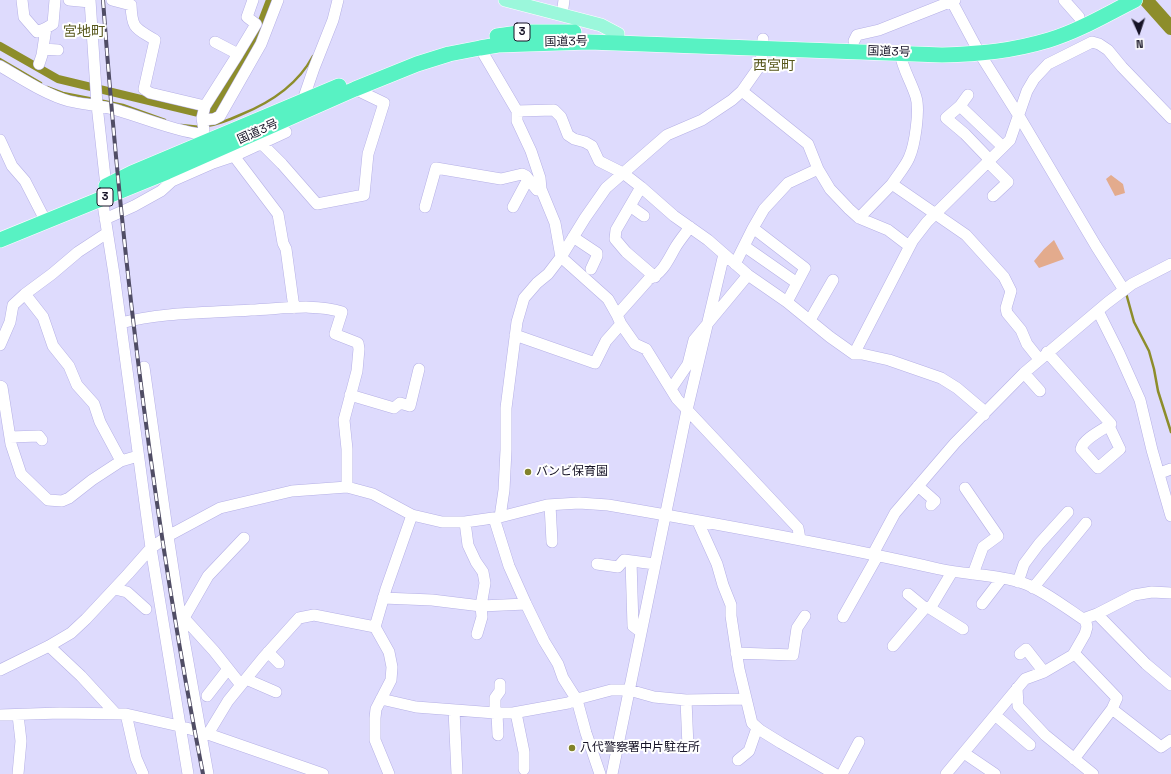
<!DOCTYPE html>
<html>
<head>
<meta charset="utf-8">
<style>
  body { margin:0 }
  #map { position:relative; width:1171px; height:774px; overflow:hidden; background:#dedbfd; font-family:"Space Grotesk",sans-serif }
  canvas { display:block }
  .north { position:absolute; left:1119px; top:12px; width:40px; height:40px; -webkit-text-stroke:3px #fff; paint-order:stroke; rotate:177deg; font-size:11px; font-weight:700; line-height:16px; text-align:center; color:#161326 }
  .north::after { content:''; display:block; margin:auto; width:14px; height:18px; background:#161326; clip-path:polygon(50% 0,100% 100%,50% 72%,0 100%) }
</style>
</head>
<body>
<div id="map">
<canvas width="1171" height="774"></canvas>
<div class="north">N</div>
</div>
<script>
const context = document.querySelector('canvas').getContext('2d');
context.lineJoin = 'round';
function fillPath(path, color) { context.fillStyle = color; context.fill(path, 'evenodd'); }
function stroke(path, color, width, dash) { context.strokeStyle = color; context.lineWidth = width; context.lineCap = dash ? 'butt' : 'round'; context.setLineDash(dash || []); context.stroke(path); }
function label(font, color, halo, rows, align = 'center') {
  context.font = font + ' "Space Grotesk","Noto Sans JP",sans-serif'; context.lineWidth = 4; context.setLineDash([]); context.textBaseline = 'middle'; context.strokeStyle = halo; context.fillStyle = color; for (const [text, x, y, turn = 0] of rows) {
    context.save(); context.translate(x, y); context.rotate((+turn || 0) * Math.PI / 180); context.textAlign = isNaN(turn) ? turn : align; if (halo) context.strokeText(text, 0, 0); context.fillText(text, 0, 0); context.restore();
  }
}
fillPath(new Path2D(`
  M 1111,175 L 1123,184 L 1125,193 L 1115,196 L 1106,179 Z
  M 1054,240 L 1064,259 L 1039,268 L 1034,261 L 1044,249 Z`), '#e3ab8d');
stroke(new Path2D(`
  M 0,59 L 41,83
  M 47,87 L 63,93 L 94,99
  M 99,100 L 123,105 L 165,120
  M 181,125 L 200,127
  M 207,126 C 219,124 229,120 240,115 C 270,103 297,86 313,56
  M 1126,293 L 1134,322 L 1149,351 L 1154,369 L 1158,391 L 1171,432`), '#8d8d2b', 2.5);
stroke(new Path2D(`
  M 0,46 L 58,79 L 207,115 L 212,112 L 257,34 L 270,0`), '#8d8d2b', 8);
stroke(new Path2D(`
  M 1146,0 L 1171,28`), '#8d8d2b', 14);
const minor = new Path2D(`
  M 22,0 L 24,17 L 37,32 L 46,28 L 42,55 L 39,64
  M 69,0 L 90,2
  M 90,0 L 97,105 L 106,186
  M 112,0 L 131,5 C 132,30 136,28 155,40 L 144,89 L 150,93 L 205,106 L 202,118 L 204,130 L 200,134
  M 951,0 L 980,54 L 1019,116 L 1096,246 L 1124,290
  M 1064,0 L 1079,17
  M 562,15 L 564,0
  M 46,28 L 53,24 L 55,0
  M 854,41 L 857,35 L 879,30 L 955,0
  M 480,48 L 517,111 L 517,121 L 531,151 L 540,178 L 541,189 L 555,223 L 561,257 L 608,299 L 617,315 L 621,324 L 635,344 L 646,349 L 677,399 L 798,528 L 800,539
  M 43,49 L 58,50
  M 238,54 L 256,24 L 247,17 L 253,0
  M 0,66 C 21,78 46,95 69,101 C 86,105 103,105 120,111 C 147,119 172,130 200,134 L 210,153 L 213,163 L 172,181 L 161,191 L 134,206 L 105,219
  M 742,91 L 808,144 L 818,169 L 830,189 L 849,209 L 859,218 L 888,230 L 909,246
  M 968,95 L 960,106 L 946,118 L 965,134 L 990,160
  M 303,100 L 314,68 L 333,20 L 338,0
  M 205,106 L 238,54 L 215,42
  M 960,106 L 1003,147
  M 517,111 L 554,110 L 561,117 L 568,135 L 574,139 L 585,142 L 592,146 L 599,161 L 623,173 L 641,187 L 674,216 L 708,240 L 748,275 L 787,302 L 830,337 L 854,354 L 862,354 L 889,360 L 941,378 L 957,388 L 983,410 L 984,415
  M 203,120 L 214,119 L 220,116 L 261,44 L 278,0
  M 0,140 L 12,166 L 25,181 L 42,214
  M 262,144 L 282,164 L 317,204 L 364,195 L 368,154 L 384,103 L 355,89
  M 234,156 L 278,214 L 283,243 L 286,249 L 294,308
  M 988,162 L 1008,182 L 993,196
  M 213,163 L 234,156 L 286,132
  M 892,184 C 897,176 905,167 909,158 C 915,145 920,110 916,97 C 911,81 903,70 900,53
  M 641,187 L 616,230 L 615,239 L 626,252 L 655,277
  M 102,198 L 114,274 L 151,548 L 188,774
  M 630,206 L 644,216
  M 425,207 L 436,168 L 501,179 L 522,174 L 526,176 L 537,190 L 541,189
  M 513,207 L 528,179
  M 859,218 L 892,184 L 966,235 L 1004,277 L 1011,291 L 1006,308 L 1007,313 L 1021,330 L 1027,344 L 1039,359
  M 753,228 L 764,209 L 788,183 L 818,169
  M 107,233 L 78,252 L 52,274 L 25,294 L 43,317 L 53,346 L 69,366 L 77,385 L 94,404 L 100,422 L 121,461 L 138,456
  M 573,237 L 597,253 L 597,256 L 591,269
  M 744,246 L 797,283
  M 735,264 L 753,228 L 805,268 L 787,302
  M 1098,311 L 1119,353 L 1140,400 L 1152,450 L 1171,516
  M 617,315 L 649,279 C 663,273 668,260 675,248 C 679,241 685,234 690,227
  M 810,320 L 833,280
  M 121,323 C 162,312 208,313 251,310 C 280,309 315,303 342,312 L 335,334 L 358,343 L 359,349 L 357,371 L 344,420 L 347,449 L 347,487
  M 515,335 L 595,363 L 606,341 L 621,324
  M 0,345 L 10,322 L 13,305 L 25,294
  M 1047,352 L 1111,424 C 1102,430 1083,439 1081,449 L 1098,468 L 1120,449 L 1109,426
  M 854,354 L 913,240 L 927,222 L 1010,140 L 1027,91 L 1034,79 L 1048,64 L 1092,42 L 1099,44 L 1108,50 L 1122,67 L 1171,118
  M 144,367 L 168,536 L 183,634 L 208,774
  M 1024,373 L 1040,391
  M 0,386 L 2,387 L 11,444 L 21,474 L 48,500 L 62,501 L 69,498 L 92,480 L 121,461
  M 671,389 L 688,364 L 694,340 L 748,275
  M 350,395 L 394,408 L 400,403 L 410,406 L 419,369
  M 10,437 L 39,436 L 42,440
  M 1160,473 L 1171,469
  M 918,486 L 935,501 L 931,505
  M 965,488 L 998,536 L 983,547 L 973,574
  M 550,505 L 552,542
  M 500,517 L 504,490 L 506,450 L 506,408 L 517,322 L 524,298 L 537,283 L 548,274 L 561,257 L 585,218 L 606,188 L 667,135 L 702,120 L 732,100 L 742,91 L 761,64 L 763,39
  M 494,518 L 509,566 L 526,604 L 544,641 L 558,664 L 563,678 L 577,700 L 586,733 L 600,774
  M 465,522 L 468,545 L 476,562 L 483,572 L 485,583 L 481,606 L 482,617 L 477,634
  M 698,522 L 717,564 L 723,585 L 731,605 L 731,616 L 739,669 L 752,723 L 760,730 L 781,743 L 835,774
  M 873,554 L 895,513 L 955,443 L 1024,373 L 1107,303 L 1132,284 L 1171,264
  M 631,561 L 633,626 L 641,632
  M 597,564 L 618,567 L 624,560 L 655,564
  M 1018,582 L 1024,564 L 1039,544 L 1068,512
  M 116,587 L 119,590 L 127,592 L 146,609
  M 1033,588 L 1086,523
  M 908,594 L 925,608
  M 383,598 L 432,600 L 481,606 L 526,604
  M 982,604 L 1002,578
  M 928,607 L 963,629
  M 1097,614 L 1146,664 L 1171,685
  M 843,617 L 878,555
  M 49,646 L 81,676 L 116,714
  M 893,646 L 925,608 L 931,607 L 952,572
  M 268,652 L 279,663
  M 736,653 L 793,655 L 797,628 L 805,616
  M 1074,653 L 1117,698 L 1112,709 L 1161,747 L 1171,740
  M 1020,654 L 1026,649 L 1044,672
  M 0,670 L 49,646 L 71,633 L 86,619 L 128,574 L 151,548 L 168,536 L 220,508 L 292,491 L 347,487 L 373,494 L 412,515 L 442,522 L 465,522 L 500,517 L 547,505 L 579,503 L 608,505 C 719,524 830,544 939,569 C 967,575 996,574 1023,583 C 1043,590 1065,607 1083,619 L 1097,614 L 1134,595 L 1152,592 L 1171,593
  M 246,679 L 276,692
  M 241,685 L 214,651 L 184,618 L 208,576 L 244,538
  M 1017,688 L 1018,706 L 1045,735 L 1093,774
  M 207,696 L 228,669
  M 381,699 L 416,707 L 495,713 L 513,713 L 568,703 L 581,698 L 611,690 L 629,690 L 654,697 L 686,700 L 746,699
  M 686,700 L 688,747
  M 454,710 L 457,774
  M 495,713 L 495,698 L 500,691 L 500,684
  M 497,713 L 498,735
  M 516,713 L 524,752 L 524,769
  M 126,714 L 136,758 L 143,774
  M 0,715 L 60,713 L 126,714 L 179,726 L 208,734 L 323,774
  M 995,715 L 1030,745
  M 208,734 L 228,701 L 263,658 L 299,618 L 314,615 L 375,627
  M 964,753 L 995,774
  M 1074,759 L 1112,709
  M 738,760 L 749,751 L 757,728
  M 18,774 L 21,741 L 18,715
  M 389,774 L 375,740 L 375,718 L 376,709 L 391,680 L 392,667 L 389,652 L 375,627 L 386,589 L 412,515
  M 612,774 L 687,410 L 724,254
  M 842,774 L 859,742
  M 946,774 L 1025,679 L 1044,672 L 1073,655 L 1085,634 L 1087,627 L 1085,618`);
const major = new Path2D(`
  M 505,0 L 601,25 L 618,34 L 617,43`);
const highway = new Path2D(`
  M 497,36 L 526,32 L 574,32
  M 106,186 L 132,173 L 339,86
  M 0,240 L 167,172 L 355,89 L 417,64 L 449,54 L 480,48 L 498,45 L 589,42 L 942,55 C 981,54 1012,51 1049,40 C 1079,31 1107,14 1135,0`);
stroke(minor, '#b5b0e5', 12);
stroke(major, '#fff', 14);
stroke(highway, '#fff', 16);
stroke(minor, '#fff', 11);
stroke(major, '#9bf7db', 13);
stroke(highway, '#58f2c3', 15);
const rail = new Path2D(`
  M 103,0 C 122,259 153,519 203,774`);
stroke(rail, '#504d65', 4);
stroke(rail, '#fff', 2.5, [8]);
for (const [x, y, r, color] of [
  [528,472,4,"#82822b"],
  [572,748,4,"#82822b"]
]) { const dot = new Path2D(); dot.arc(x, y, r, 0, 2 * Math.PI); context.fillStyle = color; context.fill(dot); stroke(dot, '#fff', 1.5); }
for (const [x, y, w] of [
  [522,32,16],
  [105,197,16]
]) { const box = new Path2D(); box.roundRect(x - w / 2, y - 9, w, 18, 3); context.fillStyle = '#fff'; context.fill(box); stroke(box, '#161326', 1); }
label('bold 11px', '#161326', null, [
  ["3",522,32],
  ["3",105,197]
]);
label('12px', '#161326', '#fff', [
  ["国道3号",566,42,-1],
  ["国道3号",889,52,2],
  ["国道3号",258,132,-24]
]);
label('12px', '#161326', '#fff', [
  ["バンビ保育園",536,472],
  ["八代警察署中片駐在所",580,748]
], 'left');
label('14px', '#57571b', '#fff', [
  ["宮地町",84,32],
  ["西宮町",774,66]
]);
</script>
</body>
</html>
